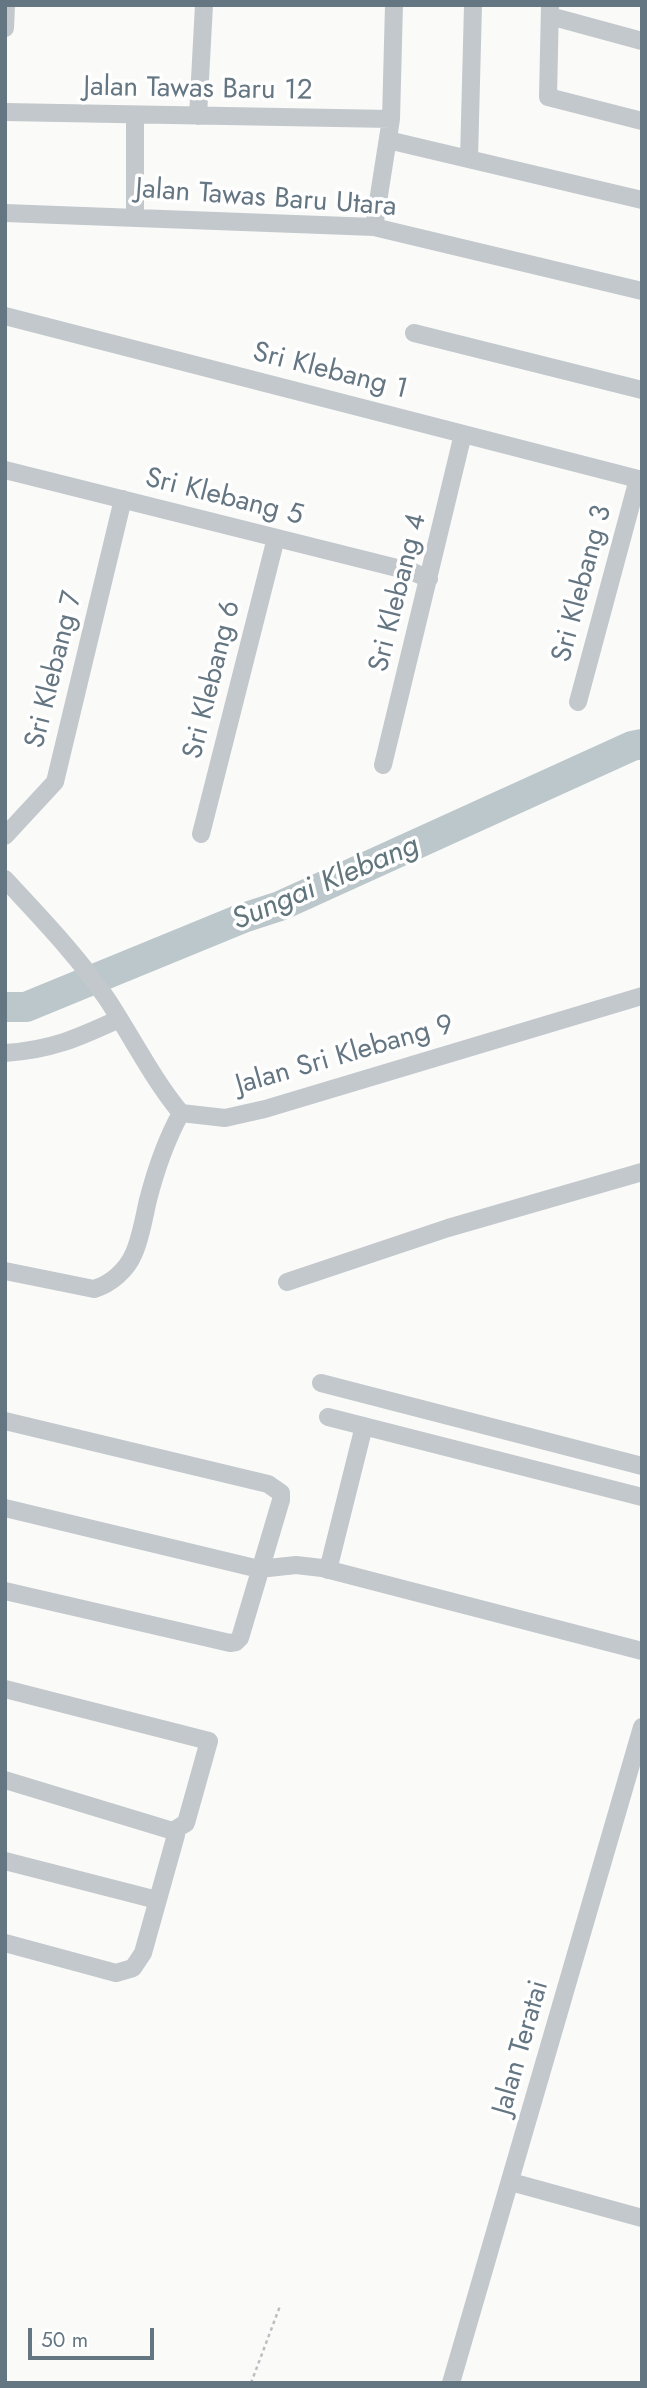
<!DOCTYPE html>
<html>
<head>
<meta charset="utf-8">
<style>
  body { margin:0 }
  #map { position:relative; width:647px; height:2388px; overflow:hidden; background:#fafaf8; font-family:Jost,sans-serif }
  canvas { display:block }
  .frame { position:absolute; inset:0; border:7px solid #657683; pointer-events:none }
  .scale { position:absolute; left:28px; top:2328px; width:126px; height:32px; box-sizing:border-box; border:4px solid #657683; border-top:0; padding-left:9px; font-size:21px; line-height:24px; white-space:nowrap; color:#657683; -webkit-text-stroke:5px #fff; paint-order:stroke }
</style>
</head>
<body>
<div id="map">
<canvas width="647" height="2388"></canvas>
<div class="frame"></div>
<div class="scale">50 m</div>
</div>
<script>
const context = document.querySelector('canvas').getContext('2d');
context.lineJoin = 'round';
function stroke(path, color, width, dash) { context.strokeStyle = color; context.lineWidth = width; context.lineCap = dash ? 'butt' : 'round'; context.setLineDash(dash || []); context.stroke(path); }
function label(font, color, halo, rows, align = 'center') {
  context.font = font + ' Jost,sans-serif'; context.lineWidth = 7; context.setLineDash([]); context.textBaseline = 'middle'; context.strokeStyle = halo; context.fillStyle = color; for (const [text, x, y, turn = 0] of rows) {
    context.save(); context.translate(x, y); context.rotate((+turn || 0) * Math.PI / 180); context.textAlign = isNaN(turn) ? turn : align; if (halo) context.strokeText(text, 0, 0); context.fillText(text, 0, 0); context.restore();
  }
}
stroke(new Path2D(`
  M 5,1007 L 26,1007 L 243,918 L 280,906 L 632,746 L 642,744`), '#bbc7cb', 30);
stroke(new Path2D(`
  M 251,2383 L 280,2306`), '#bbbfc2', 2.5, [3.5, 3.5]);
stroke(new Path2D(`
  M 550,5 L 548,97 L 642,121
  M 550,16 L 642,41
  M 5,28 L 6,5
  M 5,112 L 391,119
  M 198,116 L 204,5
  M 388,140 L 642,200
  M 469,159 L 473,5
  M 5,213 L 374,227 L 642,291
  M 135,216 L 135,115
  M 374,227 L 391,119 L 394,5
  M 5,316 L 642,480
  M 414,333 L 642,390
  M 5,470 L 413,572 L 429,579
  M 578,702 L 638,479
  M 383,765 L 463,434
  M 201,834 L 276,538
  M 5,836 L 55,782 L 123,499
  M 5,879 C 41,918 77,955 107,999 C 132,1037 152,1078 181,1113 L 225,1118 L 265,1109 L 642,996
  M 5,1053 C 51,1050 78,1038 119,1019
  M 5,1271 L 94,1289 C 111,1284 127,1270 134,1253 C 141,1237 144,1217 148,1200 C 156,1169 166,1140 181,1113
  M 287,1282 L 448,1228 L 642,1172
  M 321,1383 L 642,1466
  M 328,1417 L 642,1497
  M 5,1421 L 268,1484 L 281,1493 L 281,1500 L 240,1638 L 236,1642 L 230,1643 L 5,1591
  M 5,1508 L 259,1569 L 296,1565 L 322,1568 L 642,1651
  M 328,1570 L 364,1426
  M 5,1689 L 209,1741 L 186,1823 L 173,1831
  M 5,1780 L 173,1831
  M 5,1861 L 157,1900
  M 5,1943 L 116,1973 L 133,1968 L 143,1953 L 176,1835 L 173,1831
  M 511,2182 L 642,2218
  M 451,2383 L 642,1727`), '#c3c8cc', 18);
label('28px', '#657683', '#fff', [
  ["Jalan Tawas Baru 12",198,90,1],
  ["Jalan Tawas Baru Utara",266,199,4],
  ["Sri Klebang 1",330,372,14],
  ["Sri Klebang 5",224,498,14],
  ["Sri Klebang 3",583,584,-75],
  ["Sri Klebang 4",399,593,-76],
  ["Sri Klebang 7",55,670,-76],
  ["Sri Klebang 6",213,680,-76],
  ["Jalan Sri Klebang 9",345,1056,-16],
  ["Jalan Teratai",522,2048,-74]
]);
label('italic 30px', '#60757c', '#fff', [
  ["Sungai Klebang",326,884,-23]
]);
</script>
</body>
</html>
